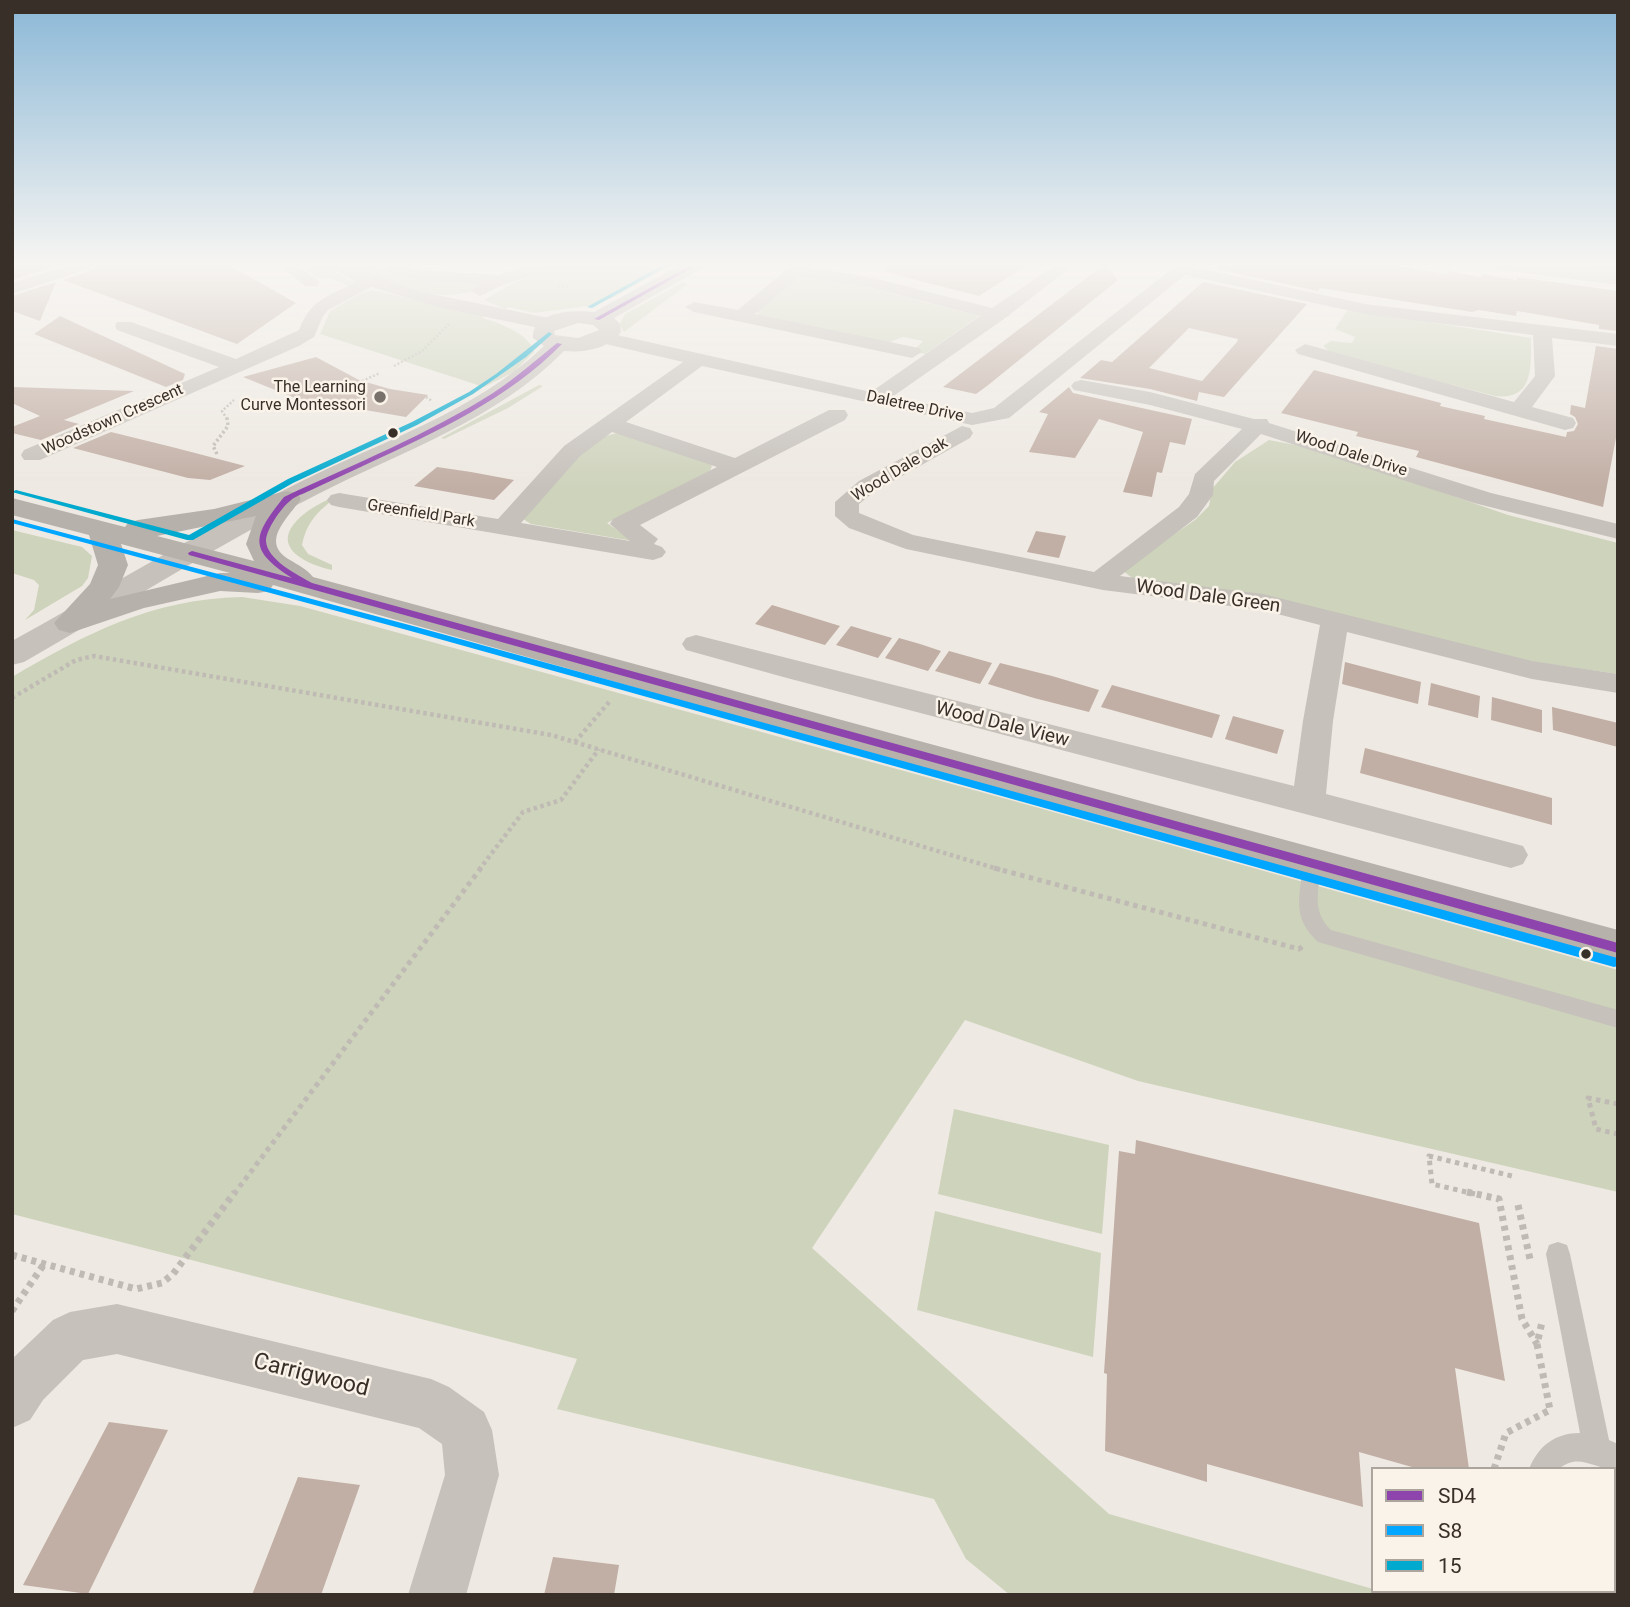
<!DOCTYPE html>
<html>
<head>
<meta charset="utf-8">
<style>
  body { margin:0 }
  #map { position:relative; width:1630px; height:1607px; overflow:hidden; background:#eee9e2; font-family:Roboto,sans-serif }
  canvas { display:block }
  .frame { position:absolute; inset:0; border:14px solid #382f29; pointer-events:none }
  .legend { position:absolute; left:1371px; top:1467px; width:245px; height:126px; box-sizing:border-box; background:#faf3ea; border:2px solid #aca59d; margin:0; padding:9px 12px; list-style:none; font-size:21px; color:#382f29 }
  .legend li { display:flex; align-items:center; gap:14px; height:35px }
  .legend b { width:35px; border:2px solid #aca59d }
</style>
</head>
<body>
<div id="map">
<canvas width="1630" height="1607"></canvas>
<div class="frame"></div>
<ul class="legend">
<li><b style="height:9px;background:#8e44ad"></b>SD4</li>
<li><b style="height:9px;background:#00a6ff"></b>S8</li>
<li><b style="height:9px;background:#00a9ce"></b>15</li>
</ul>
</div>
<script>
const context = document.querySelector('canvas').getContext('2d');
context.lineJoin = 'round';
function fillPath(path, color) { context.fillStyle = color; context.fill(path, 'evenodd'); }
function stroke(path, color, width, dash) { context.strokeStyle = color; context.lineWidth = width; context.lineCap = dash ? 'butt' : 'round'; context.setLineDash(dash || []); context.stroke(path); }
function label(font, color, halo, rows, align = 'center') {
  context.font = font + ' Roboto,sans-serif'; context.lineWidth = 5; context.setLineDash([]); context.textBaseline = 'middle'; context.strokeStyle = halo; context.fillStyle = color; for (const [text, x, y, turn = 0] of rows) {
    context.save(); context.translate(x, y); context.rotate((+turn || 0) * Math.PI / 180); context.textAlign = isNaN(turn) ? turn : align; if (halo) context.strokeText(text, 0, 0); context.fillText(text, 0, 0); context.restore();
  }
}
fillPath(new Path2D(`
  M 299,264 L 321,264 L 357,284 L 348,286 L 330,278 L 318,278 Z
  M 347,264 L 373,264 L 394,272 L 481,282 L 478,289 C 436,306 385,283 347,264 Z
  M 563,264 L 673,264 L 612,298 L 588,306 L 534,313 L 509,307 L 505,309 L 484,300 L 513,283 Z
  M 1524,264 L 1618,264 L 1618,277 Z
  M 797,276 L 824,276 L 979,316 L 925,354 L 913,351 L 923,341 L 903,337 L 887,343 L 759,316 L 756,312 Z
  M 683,282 L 688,284 L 624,332 L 619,325 L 625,314 Z
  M 373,290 L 485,315 L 483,318 C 500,323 531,335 534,352 L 514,372 L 484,387 L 320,334 L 330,311 L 359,294 Z
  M 1348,309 L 1531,338 C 1531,366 1534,401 1495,396 L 1331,353 L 1323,346 L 1331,341 L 1352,343 L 1355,337 L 1335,329 Z
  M 539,385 L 543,386 L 508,408 L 444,439 L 441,438 Z
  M 620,433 L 706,461 L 712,466 L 710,471 L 607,523 L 633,541 L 531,524 L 520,517 C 543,490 583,435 620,433 Z
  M 1269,440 L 1316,449 L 1508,515 L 1618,543 L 1618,674 L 1522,660 L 1136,581 L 1122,570 L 1195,520 L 1209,506 L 1212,489 L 1235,462 Z
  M 342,492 C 321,510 308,517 302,545 L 308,554 L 332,565 L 332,570 C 301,563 267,544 304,514 C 315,505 330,499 342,492 Z
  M 12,530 L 82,547 L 92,556 L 88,578 L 82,586 L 25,620 L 34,610 L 39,585 L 34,580 L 12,573 Z
  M 242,597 L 300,606 L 1014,801 L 1618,970 L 1618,1192 L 1138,1081 L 965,1020 L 812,1248 L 1109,1514 L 1373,1589 L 1373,1591 L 1393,1595 L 1010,1595 L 966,1559 L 934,1499 L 557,1409 L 577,1359 L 12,1214 L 12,677 C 87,633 152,599 242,597 Z
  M 954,1109 L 1109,1145 L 1102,1234 L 938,1194 Z
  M 935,1211 L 1101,1253 L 1093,1357 L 917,1310 Z`), '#ced3bc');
fillPath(new Path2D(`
  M 25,264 L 63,264 L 12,280 L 12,268 Z
  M 96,264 L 227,264 L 296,303 L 237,344 L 63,280 L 92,270 Z
  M 886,264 L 1029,264 L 979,296 L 885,272 Z
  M 1105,264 L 1118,280 L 987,386 L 976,394 L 943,387 Z
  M 1222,264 L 1382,264 L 1447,274 L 1448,271 L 1481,277 L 1482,274 L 1517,280 L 1517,277 L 1618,291 L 1618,331 L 1599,329 L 1599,325 L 1517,311 L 1516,316 L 1479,310 L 1472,312 L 1320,288 L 1318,291 L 1216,269 Z
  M 56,282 L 40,321 L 12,311 L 12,296 Z
  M 1203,282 L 1307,304 L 1224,397 L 1199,392 L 1197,401 L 1150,389 L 1080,378 L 1101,360 L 1112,362 ZM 1189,328 L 1238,339 L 1237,342 L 1202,381 L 1149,368 Z
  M 60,316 L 185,374 L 183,380 L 166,387 L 34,334 Z
  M 1596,346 L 1618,349 L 1618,427 L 1603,507 L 1416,457 L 1419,451 L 1356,436 L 1358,432 L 1281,413 L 1314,370 L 1441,403 L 1440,406 L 1485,416 L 1484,419 L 1566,437 L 1567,432 L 1574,431 L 1578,424 L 1575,417 L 1570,414 L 1571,405 L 1585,408 Z
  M 316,357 L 359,380 L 390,389 L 428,395 L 406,417 L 295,398 L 243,377 Z
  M 12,387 L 134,391 L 64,420 L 79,424 L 41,440 L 12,433 L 12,427 L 40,416 L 12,403 Z
  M 1069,387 L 1073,393 L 1192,419 L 1185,445 L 1170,442 L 1162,473 L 1157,472 L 1152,497 L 1123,492 L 1143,432 L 1099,419 L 1075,458 L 1029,452 L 1048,414 L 1039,412 Z
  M 111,432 L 172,447 L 245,466 L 210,480 L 188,478 L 73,448 Z
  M 437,467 L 471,472 L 514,480 L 494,500 L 414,486 Z
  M 1036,531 L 1066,536 L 1059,558 L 1027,552 Z
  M 772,605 L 840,626 L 825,645 L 755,624 Z
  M 851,626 L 871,632 L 892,638 L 878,658 L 836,645 Z
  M 899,638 L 920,644 L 941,651 L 928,671 L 885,658 Z
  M 949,651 L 992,663 L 980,684 L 935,671 Z
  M 1345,662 L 1421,682 L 1418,704 L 1342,684 Z
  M 1000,663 L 1052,676 L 1099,690 L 1089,712 L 1034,698 L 988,684 Z
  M 1431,683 L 1480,696 L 1478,718 L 1428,705 Z
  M 1112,685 L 1220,715 L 1212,738 L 1101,707 Z
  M 1492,697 L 1542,710 L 1542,733 L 1491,720 Z
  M 1552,707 L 1618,723 L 1618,747 L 1553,730 Z
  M 1233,716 L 1284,730 L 1277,754 L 1225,739 Z
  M 1365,748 L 1552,798 L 1552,825 L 1360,773 Z
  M 1136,1140 L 1479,1223 L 1505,1381 L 1455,1368 L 1469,1469 L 1419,1469 L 1359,1452 L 1363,1507 L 1207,1464 L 1207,1482 L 1105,1451 L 1107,1374 L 1104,1373 L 1119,1151 L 1135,1154 Z
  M 109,1422 L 168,1430 L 88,1594 L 23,1585 Z
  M 298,1477 L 360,1485 L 321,1595 L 252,1595 Z
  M 553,1557 L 619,1565 L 614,1595 L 544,1595 Z`), '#c1aea4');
stroke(new Path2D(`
  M 558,285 L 569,287
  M 394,366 L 422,351 L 449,324
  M 362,381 L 380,373
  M 426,397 L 432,401
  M 227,419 L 222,411 L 234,400`), '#bfbab4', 2.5, [2, 2]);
stroke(new Path2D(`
  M 217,454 L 213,446 L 228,426 L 227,417`), '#bfbab4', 3.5, [2.5, 2.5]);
stroke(new Path2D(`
  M 12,698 L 76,660 L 94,656 L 551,735 L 1001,870
  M 575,742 L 610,701
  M 479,870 L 523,812 L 561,800 L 599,749`), '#bfbab4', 4.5, [3.5, 3.5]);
stroke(new Path2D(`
  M 994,868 L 1299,949 L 1303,946
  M 1618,1104 L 1588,1098 L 1596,1129 L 1618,1134
  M 234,1194 L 481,868
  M 1475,1194 L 1432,1184 L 1429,1156 L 1512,1176`), '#bfbab4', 5, [4.5, 4.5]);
stroke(new Path2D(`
  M 1467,1192 L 1499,1199 L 1522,1319 L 1537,1344
  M 1518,1205 L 1530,1259
  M 12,1255 L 136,1289 L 162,1283 L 173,1274 L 235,1192
  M 12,1311 L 44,1264
  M 1494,1469 L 1506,1433 L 1550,1410 L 1537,1344 L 1542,1322
  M 1542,1591 L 1546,1595`), '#bfbab4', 7, [5, 5]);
fillPath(new Path2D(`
  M 1312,857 L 1319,859 L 1321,864 C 1319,890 1311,911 1331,930 L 1618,1010 L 1618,1028 L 1318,942 C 1291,917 1300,897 1303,864 L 1305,859 Z
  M 1558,1242 L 1567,1245 L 1570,1254 L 1609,1440 L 1618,1444 L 1618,1473 L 1614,1469 C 1594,1469 1578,1452 1559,1469 L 1529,1469 C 1538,1446 1555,1433 1580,1433 L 1546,1254 L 1549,1245 Z
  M 1579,1591 L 1613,1591 L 1614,1595 L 1580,1595 Z`), '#c6c1bb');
fillPath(new Path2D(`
  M 70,264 L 93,264 L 91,268 L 12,294 L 12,283 Z
  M 278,264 L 296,264 L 320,282 L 317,286 L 305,286 Z
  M 324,264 L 344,264 L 417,291 L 549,318 L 558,324 L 549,330 L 438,307 L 371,287 L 328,310 L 323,316 L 314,337 L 299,346 L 40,460 L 24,460 L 21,455 L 24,450 L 219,367 L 117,330 L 115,326 L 117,322 L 131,322 L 236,359 L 299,330 C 310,300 328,296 356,282 Z
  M 388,264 L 397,264 L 421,270 L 498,275 L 535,264 L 559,264 L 557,268 L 505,284 L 480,296 L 471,291 L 480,284 L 420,280 L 388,272 L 386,268 Z
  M 793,264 L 811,264 L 809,267 L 869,277 L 992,308 L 1057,264 L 1075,264 L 1004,319 L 892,397 L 972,413 L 994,408 L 1178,264 L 1196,264 L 1194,267 L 1365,304 L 1618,334 L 1618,346 L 1552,338 L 1555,376 L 1532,407 L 1573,418 L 1576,423 L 1573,428 L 1565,430 L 1298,354 L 1295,350 L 1305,344 L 1514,402 L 1535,376 L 1533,335 L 1365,314 L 1185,275 L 1009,418 L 972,425 L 702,366 L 626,422 L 735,458 L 829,410 L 845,410 L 848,415 L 845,420 L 640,525 L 658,539 L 654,544 L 662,547 L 666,552 L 662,557 L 653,560 L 339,507 L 331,505 L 327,500 L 331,495 L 339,493 L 498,519 L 564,446 L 683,362 L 597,342 L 594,338 L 597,334 L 604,332 L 871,392 L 980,316 L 868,287 L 800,276 L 755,314 L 919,348 L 922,352 L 912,358 L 694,312 L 685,307 L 694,302 L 738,310 ZM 612,432 L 717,467 L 613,519 L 610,524 L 630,541 L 521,523 L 580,456 Z
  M 1487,264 L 1531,264 L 1618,275 L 1618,285 L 1495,269 Z
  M 1081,380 L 1150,392 L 1254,419 L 1267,419 L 1269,423 L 1491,493 L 1618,524 L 1618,539 L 1474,503 L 1261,434 L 1214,481 L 1213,495 L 1197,517 L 1120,576 L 1263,594 L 1532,661 L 1618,674 L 1618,693 L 1532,679 L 1347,632 L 1333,721 L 1326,794 L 1523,846 L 1528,855 L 1523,864 L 1511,868 L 787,678 L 686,650 L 682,644 L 686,638 L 696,635 L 1294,786 L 1303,721 L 1320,625 L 1262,610 L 1103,590 L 906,549 L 849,528 L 835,516 L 835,502 L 859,481 L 962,426 L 970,428 L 973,433 L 970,438 L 875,491 L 859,504 L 859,513 L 913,535 L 1094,572 L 1179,507 L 1189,494 L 1195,474 L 1242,429 L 1150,405 L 1074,390 L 1071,386 L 1074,382 Z
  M 117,1304 L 431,1379 L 449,1387 L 484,1412 L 492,1430 L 499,1475 L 466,1595 L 408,1595 L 445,1475 L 442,1444 L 419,1428 L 117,1354 L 83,1360 L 43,1400 L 30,1420 L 12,1428 L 12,1359 L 53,1320 L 70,1312 Z`), '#c6c1bb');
fillPath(new Path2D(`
  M 682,264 L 706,264 L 703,268 L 614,318 L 620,324 L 621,332 C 608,349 584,353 564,351 C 495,421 404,450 318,494 C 217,545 122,606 24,662 L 12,665 L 12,641 C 108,588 201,530 300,482 C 384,440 475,412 544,346 L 533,338 C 531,311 574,310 594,312 ZM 578,323 L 593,325 L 599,330 L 578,338 L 555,335 L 554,331 Z`), '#c6c1bb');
fillPath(new Path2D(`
  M 287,491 L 297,493 L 301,499 C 288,518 259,542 290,560 C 298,565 307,569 313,577 L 1618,930 L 1618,966 L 273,585 L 269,591 L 258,593 L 220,591 L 144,608 L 70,633 L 59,630 L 54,623 L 90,584 L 98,565 L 89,535 L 12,515 L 12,498 L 125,527 L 128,523 L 138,520 L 214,509 ZM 256,516 L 246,544 L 254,561 L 157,536 ZM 121,544 L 230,573 L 220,573 L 110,599 L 119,587 L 128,565 Z`), '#b7b1ac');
fillPath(new Path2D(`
  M 693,264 L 699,264 L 599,320 L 594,319 Z
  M 557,343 L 562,344 C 508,399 436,432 367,464 C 348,473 328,482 309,491 C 303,494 295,496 290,501 C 281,508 266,530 266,541 C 267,560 298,575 312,583 L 1618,943 L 1618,953 L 189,555 L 188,553 L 192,551 L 292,578 C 247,549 253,536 284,497 C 354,464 427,435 493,393 C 516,378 536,360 557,343 Z`), '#8e44ad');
fillPath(new Path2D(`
  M 12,519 L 413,626 L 1614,957 L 1618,958 L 1618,966 L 1614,967 L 407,630 L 12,523 Z`), '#00a6ff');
fillPath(new Path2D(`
  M 665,264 L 671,264 L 592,308 L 587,307 Z
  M 549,332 L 552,334 L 551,335 L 526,357 L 473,394 L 417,425 L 293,483 L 193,540 L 187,540 L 12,492 L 16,490 L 189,535 L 288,479 L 412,422 L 469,392 L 496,374 Z`), '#00a9ce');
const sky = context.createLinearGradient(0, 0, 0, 489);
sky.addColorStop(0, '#8bb8d7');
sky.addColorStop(0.54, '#f7f5f2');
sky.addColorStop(1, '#f7f5f200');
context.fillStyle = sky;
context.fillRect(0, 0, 1630, 489);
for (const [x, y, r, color] of [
  [380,397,7,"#78706a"],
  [393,433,6,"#382f29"],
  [1586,954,6,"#382f29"]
]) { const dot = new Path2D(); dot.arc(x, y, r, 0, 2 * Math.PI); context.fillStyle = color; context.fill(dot); stroke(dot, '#faf3ea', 2.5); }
label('16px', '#382f29', '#faf3ea', [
  ["The Learning",366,388],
  ["Curve Montessori",366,406]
], 'right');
label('16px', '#382f29', '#faf3ea', [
  ["Daletree Drive",915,407,12],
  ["Woodstown Crescent",113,420,-24],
  ["Wood Dale Drive",1351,454,18],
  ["Wood Dale Oak",900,470,-31],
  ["Greenfield Park",421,514,9]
]);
label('19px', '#382f29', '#faf3ea', [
  ["Wood Dale Green",1208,597,8],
  ["Wood Dale View",1002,725,14]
]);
label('23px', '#382f29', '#faf3ea', [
  ["Carrigwood",311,1376,14]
]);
</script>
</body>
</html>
